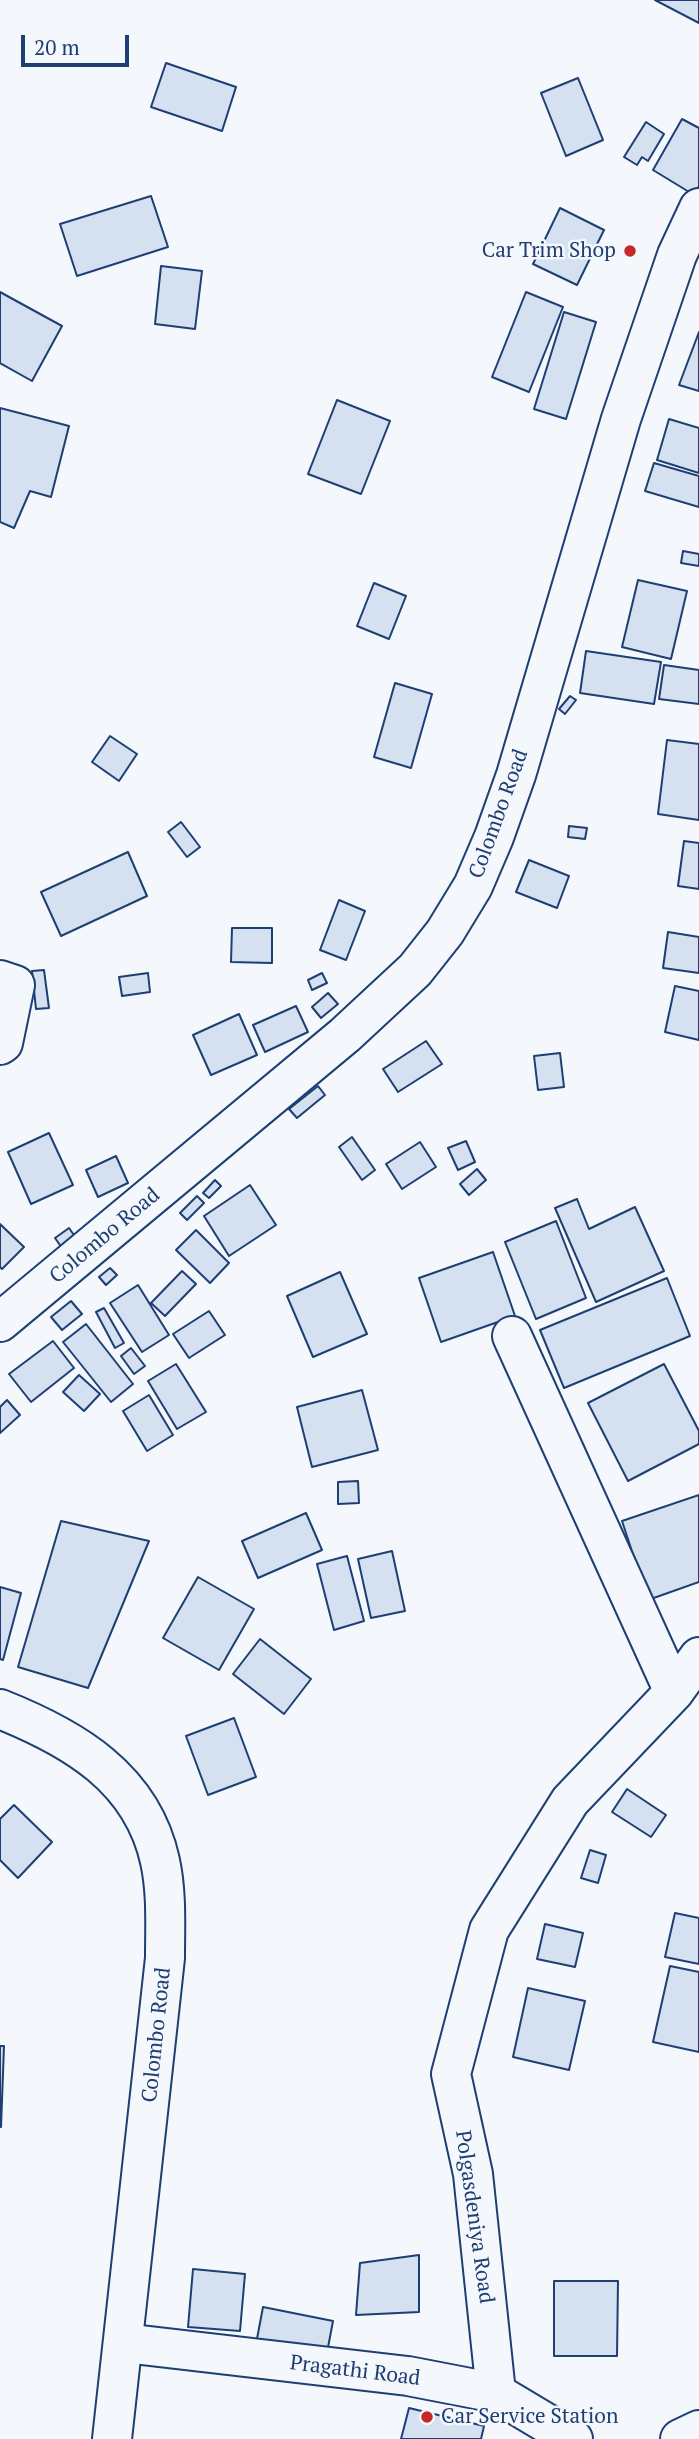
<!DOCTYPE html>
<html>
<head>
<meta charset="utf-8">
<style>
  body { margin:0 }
  #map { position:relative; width:699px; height:2439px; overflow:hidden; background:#f4f7fb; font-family:"PT Serif",serif }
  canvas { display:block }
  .scale { position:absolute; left:21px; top:35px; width:108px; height:32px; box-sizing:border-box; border:4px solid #1d3f73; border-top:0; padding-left:9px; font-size:21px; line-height:24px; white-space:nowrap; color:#1d3f73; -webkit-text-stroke:5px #f4f7fb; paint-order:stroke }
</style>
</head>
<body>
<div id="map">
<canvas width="699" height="2439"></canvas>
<div class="scale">20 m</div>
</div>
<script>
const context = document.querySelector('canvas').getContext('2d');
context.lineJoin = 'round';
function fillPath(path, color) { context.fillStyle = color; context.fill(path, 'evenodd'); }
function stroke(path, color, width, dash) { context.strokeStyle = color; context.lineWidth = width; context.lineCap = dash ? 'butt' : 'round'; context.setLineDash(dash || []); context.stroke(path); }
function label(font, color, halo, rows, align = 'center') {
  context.font = font + ' "PT Serif",serif'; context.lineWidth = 5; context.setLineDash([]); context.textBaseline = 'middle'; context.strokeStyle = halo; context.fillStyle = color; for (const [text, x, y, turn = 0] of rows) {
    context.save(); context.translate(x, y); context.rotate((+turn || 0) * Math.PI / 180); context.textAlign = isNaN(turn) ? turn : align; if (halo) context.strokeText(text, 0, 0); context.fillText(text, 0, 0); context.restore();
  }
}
const building = new Path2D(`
  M 655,0 L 699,0 L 699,23 Z
  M 166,63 L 236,87 L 222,131 L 151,107 Z
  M 578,78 L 603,140 L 566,156 L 541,93 Z
  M 682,119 L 699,128 L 699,186 L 694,195 L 653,170 Z
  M 646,122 L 664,134 L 648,161 L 642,157 L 637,165 L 624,157 Z
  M 151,196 L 168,247 L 77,276 L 60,224 Z
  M 560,208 L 604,230 L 577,285 L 533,264 Z
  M 161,266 L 202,271 L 195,329 L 155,324 Z
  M 0,292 L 62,326 L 32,381 L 0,363 Z
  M 526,292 L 563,307 L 529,392 L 492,377 Z
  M 564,312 L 596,322 L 566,419 L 534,409 Z
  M 699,332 L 699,391 L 679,385 Z
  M 337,400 L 390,421 L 361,494 L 308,474 Z
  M 0,408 L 69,426 L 51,497 L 30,491 L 14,528 L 0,522 Z
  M 669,419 L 699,428 L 699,473 L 657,460 Z
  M 654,463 L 699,476 L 699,507 L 645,491 Z
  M 683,551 L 699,554 L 699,566 L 681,563 Z
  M 638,580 L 687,591 L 671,659 L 622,647 Z
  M 374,583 L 406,596 L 389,639 L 357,626 Z
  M 586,651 L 661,662 L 654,704 L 580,693 Z
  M 664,665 L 699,670 L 699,704 L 659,699 Z
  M 395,683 L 432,694 L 411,768 L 374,757 Z
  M 570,696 L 576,700 L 565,714 L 559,709 Z
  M 110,736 L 137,754 L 119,781 L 92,762 Z
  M 667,740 L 699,744 L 699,820 L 658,814 Z
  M 181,822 L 200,847 L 187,857 L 168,832 Z
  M 569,826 L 587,828 L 585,839 L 568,837 Z
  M 684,841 L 699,843 L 699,889 L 678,886 Z
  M 128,852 L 147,896 L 61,936 L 41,892 Z
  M 529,860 L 569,876 L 557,908 L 516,892 Z
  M 339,900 L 365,911 L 346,960 L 320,950 Z
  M 232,928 L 272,928 L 272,963 L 231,962 Z
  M 668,932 L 699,937 L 699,973 L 663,968 Z
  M 44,970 L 49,1008 L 36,1009 L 32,971 Z
  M 148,973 L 150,992 L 122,996 L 119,977 Z
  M 322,973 L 327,983 L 312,990 L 308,980 Z
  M 675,986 L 699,991 L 699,1040 L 665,1032 Z
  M 328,993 L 338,1004 L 321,1018 L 312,1007 Z
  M 296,1006 L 308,1032 L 265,1052 L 253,1025 Z
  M 239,1014 L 257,1055 L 211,1075 L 193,1035 Z
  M 426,1041 L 442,1064 L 398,1092 L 383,1069 Z
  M 560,1053 L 564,1087 L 538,1090 L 534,1056 Z
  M 318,1086 L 325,1095 L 297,1118 L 289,1109 Z
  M 49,1133 L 73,1185 L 31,1204 L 8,1152 Z
  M 352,1137 L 375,1170 L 362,1180 L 339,1147 Z
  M 466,1141 L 475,1162 L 458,1170 L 448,1148 Z
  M 420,1142 L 436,1167 L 402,1189 L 386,1164 Z
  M 116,1156 L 128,1183 L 98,1197 L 86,1170 Z
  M 477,1169 L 486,1180 L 469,1195 L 460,1184 Z
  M 215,1180 L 221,1186 L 209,1198 L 203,1193 Z
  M 250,1185 L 276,1225 L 229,1256 L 204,1216 Z
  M 197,1196 L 204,1203 L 187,1220 L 180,1213 Z
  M 577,1199 L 589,1229 L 635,1207 L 664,1271 L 596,1302 L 555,1208 Z
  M 556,1221 L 586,1298 L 536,1319 L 505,1242 Z
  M 0,1224 L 24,1247 L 2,1269 L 0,1267 Z
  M 69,1228 L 76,1238 L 62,1248 L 55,1238 Z
  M 196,1230 L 229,1263 L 210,1283 L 176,1250 Z
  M 493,1252 L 515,1316 L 441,1342 L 419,1278 Z
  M 110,1268 L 117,1275 L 106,1285 L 99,1277 Z
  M 182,1271 L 196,1284 L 165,1316 L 151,1303 Z
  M 340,1272 L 367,1334 L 313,1357 L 287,1296 Z
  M 667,1278 L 690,1336 L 564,1388 L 540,1330 Z
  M 138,1285 L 169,1335 L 142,1352 L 110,1303 Z
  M 71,1301 L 82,1314 L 62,1330 L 51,1317 Z
  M 104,1308 L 124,1343 L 115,1348 L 96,1312 Z
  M 209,1311 L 225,1335 L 189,1358 L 173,1334 Z
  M 86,1324 L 133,1384 L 111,1402 L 63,1342 Z
  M 53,1341 L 74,1368 L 31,1402 L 9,1374 Z
  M 131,1348 L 145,1366 L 134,1374 L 121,1356 Z
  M 176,1364 L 206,1412 L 177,1429 L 148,1381 Z
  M 664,1364 L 699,1431 L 699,1444 L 628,1481 L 588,1403 Z
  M 79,1375 L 100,1394 L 84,1411 L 63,1392 Z
  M 362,1390 L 378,1450 L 312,1467 L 297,1407 Z
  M 149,1395 L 173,1435 L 147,1451 L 123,1411 Z
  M 7,1400 L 20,1415 L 0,1433 L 0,1407 Z
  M 358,1481 L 359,1503 L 338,1504 L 338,1482 Z
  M 699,1495 L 699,1582 L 648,1600 L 622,1521 Z
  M 306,1513 L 322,1550 L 258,1578 L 242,1541 Z
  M 61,1521 L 149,1541 L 88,1688 L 18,1667 Z
  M 392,1551 L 405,1611 L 371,1618 L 358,1559 Z
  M 347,1556 L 364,1621 L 334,1630 L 317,1564 Z
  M 198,1577 L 254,1609 L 219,1670 L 163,1638 Z
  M 0,1587 L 21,1593 L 3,1660 L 0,1659 Z
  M 260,1639 L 311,1679 L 284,1714 L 233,1674 Z
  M 234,1718 L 256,1777 L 208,1795 L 186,1736 Z
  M 627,1789 L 666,1815 L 651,1837 L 612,1812 Z
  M 14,1805 L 52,1842 L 18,1878 L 0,1860 L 0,1819 Z
  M 590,1850 L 606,1855 L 598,1883 L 581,1878 Z
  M 675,1913 L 699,1918 L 699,1964 L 665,1957 Z
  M 545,1924 L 583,1933 L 575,1967 L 537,1959 Z
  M 670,1966 L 699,1972 L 699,2052 L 653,2042 Z
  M 528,1988 L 585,2001 L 569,2070 L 513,2057 Z
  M 0,2046 L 4,2046 L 1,2127 L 0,2127 Z
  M 419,2255 L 419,2312 L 356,2315 L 360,2263 Z
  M 193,2269 L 245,2274 L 240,2331 L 188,2327 Z
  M 554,2281 L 618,2281 L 617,2356 L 554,2356 Z
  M 263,2307 L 333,2321 L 326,2358 L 256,2344 Z
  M 409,2408 L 484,2426 L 481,2439 L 401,2439 Z`);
fillPath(building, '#d5e0f0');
stroke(building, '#1d3f73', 2);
const minor = new Path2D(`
  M 0,980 L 15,985 L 3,1043 L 0,1045
  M 512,1336 L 674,1692
  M 124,2343 L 408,2376 L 496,2393 L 573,2439
  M 496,2393 L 473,2174 L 451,2074 L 489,1930 L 570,1801 L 674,1692 L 699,1657
  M 680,2439 L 699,2430`);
const highway = new Path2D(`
  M 0,1322 L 345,1035 L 415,970 L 445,932 L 473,886 L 494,837 L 516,775 L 621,419 L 677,255 L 699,208
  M 0,1709 C 73,1738 142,1778 160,1861 C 167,1893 165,1926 165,1958 L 112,2439`);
stroke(minor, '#1d3f73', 42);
stroke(highway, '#1d3f73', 42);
stroke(minor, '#f4f7fb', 38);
stroke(highway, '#f4f7fb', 38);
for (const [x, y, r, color] of [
  [630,251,7,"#c62828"],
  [427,2417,7,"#c62828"]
]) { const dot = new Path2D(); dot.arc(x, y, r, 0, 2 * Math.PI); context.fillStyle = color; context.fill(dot); stroke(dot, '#f4f7fb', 2.5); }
label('21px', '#1d3f73', '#f4f7fb', [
  ["Car Trim Shop",616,251],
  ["Car Service Station",441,2417,"left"]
], 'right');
label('21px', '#1d3f73', '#f4f7fb', [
  ["Colombo Road",499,814,-70],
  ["Colombo Road",105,1236,-40],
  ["Colombo Road",157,2035,-84],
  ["Polgasdeniya Road",474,2217,82],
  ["Pragathi Road",355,2371,7]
]);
</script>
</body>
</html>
